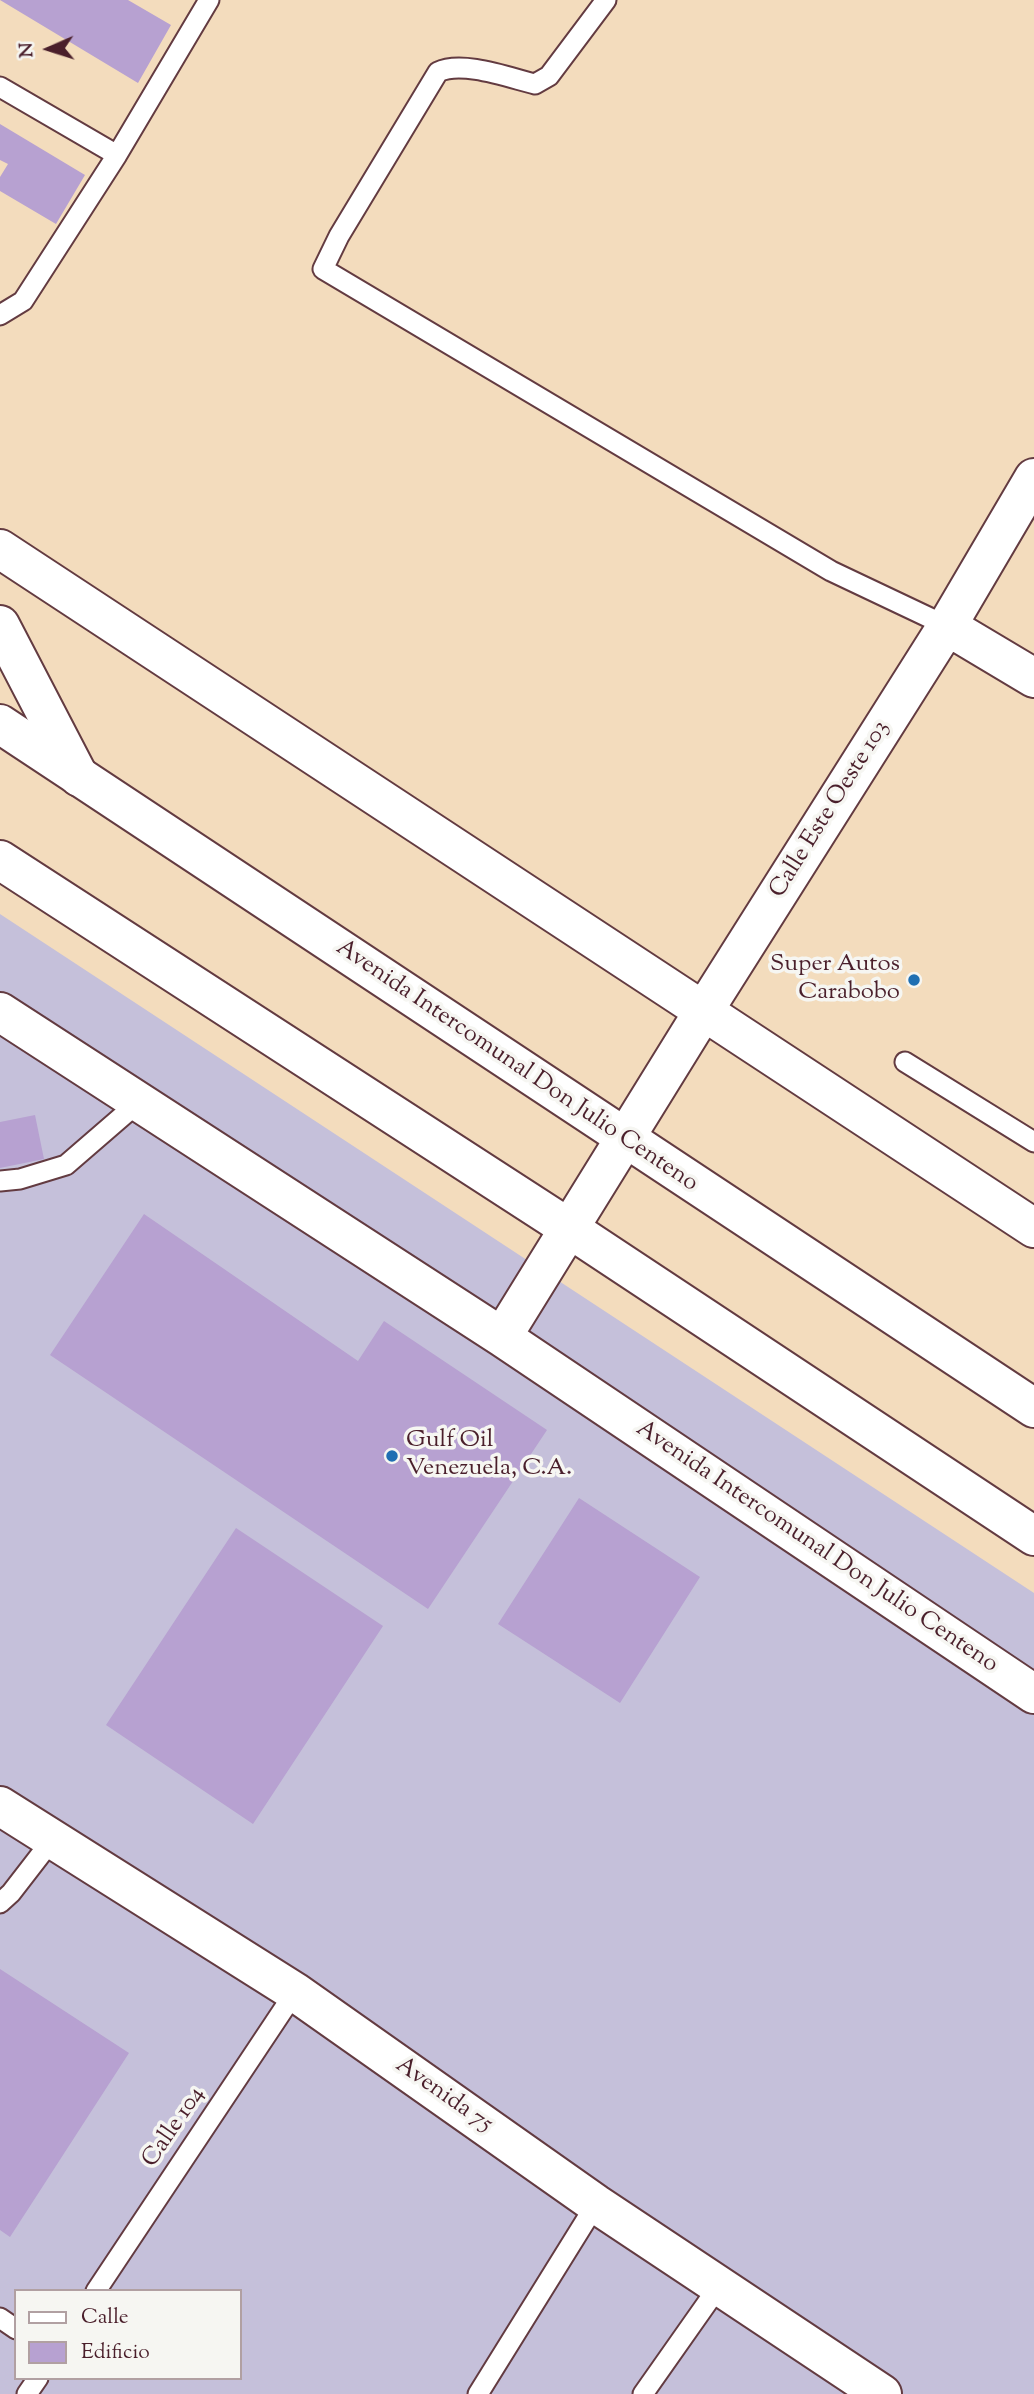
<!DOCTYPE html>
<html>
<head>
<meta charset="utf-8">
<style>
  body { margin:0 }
  #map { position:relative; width:1034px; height:2394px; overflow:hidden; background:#f3dcbd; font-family:"Sorts Mill Goudy",serif }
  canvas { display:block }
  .legend { position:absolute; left:14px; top:2289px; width:228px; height:91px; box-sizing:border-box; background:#f6f6f2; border:2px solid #b1a0a2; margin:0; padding:9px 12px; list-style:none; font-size:21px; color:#4a1f2b }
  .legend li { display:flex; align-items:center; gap:14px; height:35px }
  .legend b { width:35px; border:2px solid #b1a0a2 }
  .north { position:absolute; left:14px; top:14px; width:70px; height:70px; -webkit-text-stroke:5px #f6f6f2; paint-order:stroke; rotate:267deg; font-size:19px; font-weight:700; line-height:28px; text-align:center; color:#4a1f2b }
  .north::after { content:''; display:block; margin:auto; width:24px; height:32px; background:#4a1f2b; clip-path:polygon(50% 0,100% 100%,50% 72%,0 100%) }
</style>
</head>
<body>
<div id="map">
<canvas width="1034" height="2394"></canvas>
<ul class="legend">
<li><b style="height:9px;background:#fff"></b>Calle</li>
<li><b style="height:19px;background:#b7a1d1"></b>Edificio</li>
</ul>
<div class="north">N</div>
</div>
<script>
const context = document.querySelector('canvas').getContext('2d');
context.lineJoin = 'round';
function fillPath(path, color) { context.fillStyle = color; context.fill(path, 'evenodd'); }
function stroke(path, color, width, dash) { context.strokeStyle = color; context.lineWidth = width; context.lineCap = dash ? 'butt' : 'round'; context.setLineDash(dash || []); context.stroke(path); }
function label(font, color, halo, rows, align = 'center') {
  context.font = font + ' "Sorts Mill Goudy",serif'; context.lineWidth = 7; context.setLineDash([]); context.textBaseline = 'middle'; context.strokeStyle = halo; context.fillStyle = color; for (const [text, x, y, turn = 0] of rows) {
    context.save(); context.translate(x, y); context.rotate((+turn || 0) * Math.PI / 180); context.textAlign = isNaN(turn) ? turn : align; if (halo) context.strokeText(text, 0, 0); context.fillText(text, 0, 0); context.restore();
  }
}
fillPath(new Path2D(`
  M 0,914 L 1034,1593 L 1034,2394 L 0,2394 ZM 16,2291 L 240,2291 L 240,2378 L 16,2378 Z`), '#c5c0da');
fillPath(new Path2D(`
  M 0,0 L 128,0 L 171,25 L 138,83 Z
  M 0,124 L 85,175 L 56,224 L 0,191 L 0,177 L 8,164 L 0,160 Z
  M 35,1115 L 44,1159 L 0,1168 L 0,1122 Z
  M 144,1214 L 358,1361 L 384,1321 L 547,1430 L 428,1609 L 50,1355 Z
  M 579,1498 L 700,1577 L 620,1703 L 498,1624 Z
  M 236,1528 L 383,1626 L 253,1824 L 106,1725 Z
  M 0,1969 L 129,2053 L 10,2237 L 0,2230 Z`), '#b7a1d1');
const lane = new Path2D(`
  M 606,0 L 549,76 L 535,84 C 510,78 462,60 438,72 L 339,236 L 323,269 L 831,571 L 947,626
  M 0,87 L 117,155
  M 0,315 L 23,301 L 117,155 L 209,0
  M 905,1062 L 1034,1142
  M 0,1181 L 20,1179 L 66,1165 L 140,1101
  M 0,1903 L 11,1893 L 52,1840
  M 96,2291 L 295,1992
  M 0,2318 L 16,2329
  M 27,2394 L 38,2378
  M 478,2394 L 596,2204
  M 643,2394 L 719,2286`);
const street = new Path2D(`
  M 0,549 L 1034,1228
  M 0,625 L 79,777
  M 947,626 L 1034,678
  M 0,1012 L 502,1337 L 1034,1694
  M 502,1337 L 703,1012 L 947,626 L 1034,478
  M 0,1806 L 295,1992 L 596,2204 L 882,2394`);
const primary = new Path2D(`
  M 0,724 L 1034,1408
  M 0,860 L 570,1229 L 1034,1536`);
stroke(lane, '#633b41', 23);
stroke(street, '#633b41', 42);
stroke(primary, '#633b41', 42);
stroke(lane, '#fff', 19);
stroke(street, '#fff', 38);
stroke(primary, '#fff', 38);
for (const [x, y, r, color] of [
  [914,980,7,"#1f6fb2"],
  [392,1456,7,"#1f6fb2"]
]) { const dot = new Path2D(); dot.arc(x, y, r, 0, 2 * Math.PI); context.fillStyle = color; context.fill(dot); stroke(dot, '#f6f6f2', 2.5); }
label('24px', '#4a1f2b', '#f6f6f2', [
  ["Calle Este Oeste 103",831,810,-58],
  ["Avenida Intercomunal Don Julio Centeno",516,1067,34],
  ["Avenida Intercomunal Don Julio Centeno",816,1548,34],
  ["Avenida 75",443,2096,35],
  ["Calle 104",175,2128,-56]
]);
label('24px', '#4a1f2b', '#f6f6f2', [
  ["Super Autos",900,966],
  ["Carabobo",900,994],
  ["Gulf Oil",406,1442,"left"],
  ["Venezuela, C.A.",406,1470,"left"]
], 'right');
</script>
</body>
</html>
